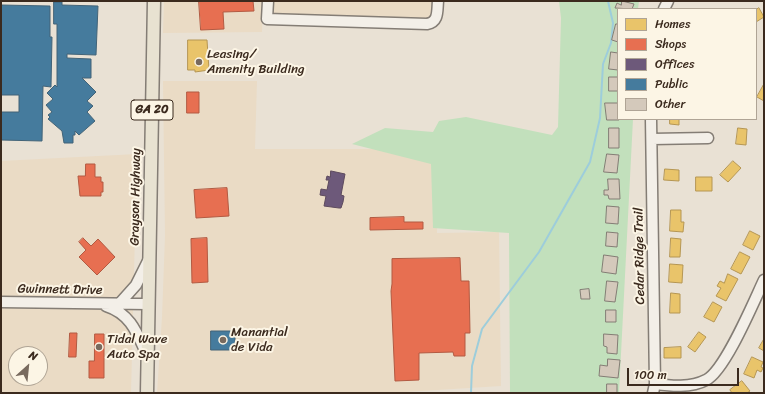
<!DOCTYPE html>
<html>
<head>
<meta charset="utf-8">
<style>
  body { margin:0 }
  #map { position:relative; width:765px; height:394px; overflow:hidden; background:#e9e1d4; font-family:Sriracha,sans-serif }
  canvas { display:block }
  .frame { position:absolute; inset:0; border:2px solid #3b2a1e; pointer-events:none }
  .legend { position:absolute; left:617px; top:8px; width:140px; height:112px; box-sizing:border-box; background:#fcf5e5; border:1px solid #afa495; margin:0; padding:5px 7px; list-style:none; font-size:12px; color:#3b2a1e }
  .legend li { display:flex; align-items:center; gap:8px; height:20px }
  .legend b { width:20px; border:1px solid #afa495 }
  .north { position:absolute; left:8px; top:346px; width:40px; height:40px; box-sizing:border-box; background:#fcf5e5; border:1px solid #afa495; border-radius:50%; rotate:27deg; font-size:11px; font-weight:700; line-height:16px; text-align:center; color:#3b2a1e }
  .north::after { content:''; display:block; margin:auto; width:14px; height:18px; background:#786a5e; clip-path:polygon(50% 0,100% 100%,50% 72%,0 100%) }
  .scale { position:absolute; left:627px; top:368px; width:112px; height:18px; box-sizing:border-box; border:2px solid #3b2a1e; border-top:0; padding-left:5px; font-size:12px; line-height:14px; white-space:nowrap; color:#3b2a1e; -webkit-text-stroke:3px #fcf5e5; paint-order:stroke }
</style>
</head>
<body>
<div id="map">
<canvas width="765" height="394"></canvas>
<div class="frame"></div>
<ul class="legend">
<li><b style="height:11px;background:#e9c46a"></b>Homes</li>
<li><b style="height:11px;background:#e76f51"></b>Shops</li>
<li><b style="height:11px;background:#6d597a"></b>Offices</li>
<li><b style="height:11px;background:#457b9d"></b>Public</li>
<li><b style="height:11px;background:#d4c9bb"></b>Other</li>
</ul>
<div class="north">N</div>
<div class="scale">100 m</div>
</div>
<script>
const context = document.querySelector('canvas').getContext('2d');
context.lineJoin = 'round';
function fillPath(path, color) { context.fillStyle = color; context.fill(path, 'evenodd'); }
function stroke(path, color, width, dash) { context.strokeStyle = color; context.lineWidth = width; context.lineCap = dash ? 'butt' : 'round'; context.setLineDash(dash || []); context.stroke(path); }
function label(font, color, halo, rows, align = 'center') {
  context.font = font + ' Sriracha,sans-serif'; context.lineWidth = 4; context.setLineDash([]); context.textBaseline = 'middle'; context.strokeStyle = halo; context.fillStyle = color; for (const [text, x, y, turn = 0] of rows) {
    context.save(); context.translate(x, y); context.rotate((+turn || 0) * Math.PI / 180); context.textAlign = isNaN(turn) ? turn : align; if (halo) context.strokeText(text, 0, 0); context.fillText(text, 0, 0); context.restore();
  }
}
fillPath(new Path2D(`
  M 164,1 L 263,1 L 262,32 L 163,33 Z
  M 272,1 L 433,1 L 433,12 L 432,16 L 427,20 L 277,17 L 272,10 Z
  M 163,81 L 257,81 L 255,149 L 436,149 L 437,233 L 499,232 L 501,386 L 389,393 L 157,393 L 162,317 L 165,236 Z
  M 137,154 L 131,393 L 1,393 L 1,161 ZM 16,354 L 40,354 L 40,378 L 16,378 Z`), '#eadbc5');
fillPath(new Path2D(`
  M 559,1 L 639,1 L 638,9 L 618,9 L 618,119 L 633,119 L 619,393 L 510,393 L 509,233 L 433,228 L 431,164 L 352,144 L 385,128 L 433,132 L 439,121 L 466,117 L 552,135 L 558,127 L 561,18 Z`), '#c2e0bc');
const homes = new Path2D(`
  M 759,8 L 764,17 L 756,22 L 756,10 Z
  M 188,40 L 207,40 L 209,70 L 195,72 L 195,70 L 188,70 Z
  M 764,84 L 764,101 L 757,97 Z
  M 670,119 L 679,119 L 679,125 L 670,124 Z
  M 738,128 L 747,129 L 746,145 L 736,144 Z
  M 733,161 L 741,168 L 728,182 L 720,175 Z
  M 665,169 L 679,170 L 679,181 L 664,180 Z
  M 696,177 L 712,177 L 712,191 L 696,191 Z
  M 671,210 L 681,210 L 681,222 L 684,222 L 683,232 L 670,231 Z
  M 750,231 L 760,236 L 753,250 L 743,245 Z
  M 671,238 L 681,239 L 680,257 L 670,257 Z
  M 740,252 L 750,257 L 741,274 L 731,269 Z
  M 670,264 L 683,265 L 682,283 L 669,282 Z
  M 728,274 L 738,279 L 726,301 L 716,296 L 721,288 L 717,286 L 720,281 L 724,283 Z
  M 671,293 L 680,294 L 680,313 L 670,313 Z
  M 713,302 L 722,307 L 714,322 L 704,317 Z
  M 699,332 L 706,337 L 695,352 L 688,347 Z
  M 764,339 L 764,351 L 759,348 Z
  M 681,347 L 681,358 L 664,358 L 664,348 Z
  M 752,357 L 763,362 L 761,367 L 763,368 L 761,372 L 757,370 L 754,378 L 744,374 Z
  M 742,381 L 750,391 L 747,393 L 732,393 L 730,390 Z`);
fillPath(homes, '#e9c46a');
stroke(homes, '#b59653', 1);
const shops = new Path2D(`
  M 199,1 L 253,1 L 254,11 L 223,12 L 224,29 L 201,30 Z
  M 187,92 L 199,92 L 199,113 L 187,113 Z
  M 86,164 L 95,164 L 95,177 L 101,177 L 101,182 L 103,182 L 103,192 L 101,192 L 101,196 L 80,196 L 78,176 L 85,176 Z
  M 227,188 L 229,216 L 196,218 L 194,190 Z
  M 404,217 L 404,222 L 423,222 L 423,229 L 370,230 L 370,218 Z
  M 83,238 L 91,246 L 98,239 L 115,257 L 97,275 L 79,257 L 86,250 L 79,242 Z
  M 207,238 L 208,282 L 192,283 L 191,239 Z
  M 460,258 L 461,281 L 469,281 L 470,333 L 465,333 L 465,356 L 454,356 L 453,352 L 419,353 L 419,380 L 395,381 L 391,291 L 392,284 L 392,259 Z
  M 70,333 L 77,333 L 76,357 L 69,357 Z
  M 95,334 L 104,334 L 104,378 L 89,378 L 89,361 L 94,361 Z`);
fillPath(shops, '#e76f51');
stroke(shops, '#b35a42', 1);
const offices = new Path2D(`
  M 331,171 L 345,174 L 341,195 L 344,196 L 343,202 L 341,208 L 339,208 L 324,206 L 326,196 L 320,195 L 321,189 L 327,190 L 329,180 L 326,180 L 327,176 L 330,177 Z`);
fillPath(offices, '#6d597a');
stroke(offices, '#5e4b5e', 1);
const public = new Path2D(`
  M 54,2 L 62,2 L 62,5 L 98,6 L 96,55 L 67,54 L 67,58 L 91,59 L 91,78 L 82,78 L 96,92 L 87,101 L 93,106 L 87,112 L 95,121 L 79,135 L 75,131 L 75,135 L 73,135 L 73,143 L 64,143 L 62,131 L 48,119 L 50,117 L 48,115 L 52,112 L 46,105 L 53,99 L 47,93 L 55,85 L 57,87 L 57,24 L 54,24 Z
  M 1,5 L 50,6 L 50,37 L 52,37 L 51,87 L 43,86 L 42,141 L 1,140 L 1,112 L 19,112 L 19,95 L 1,95 Z
  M 211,331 L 235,331 L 235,350 L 211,350 Z`);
fillPath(public, '#457b9d');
stroke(public, '#426377', 1);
stroke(new Path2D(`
  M 471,393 L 472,366 L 482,329 L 539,252 L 590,162 L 600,118 L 603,64 L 611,43 L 613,23 L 608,1`), '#9dcddb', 2);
const building = new Path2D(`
  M 622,1 L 634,4 L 632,9 L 615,8 L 617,3 L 621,5 Z
  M 616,24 L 618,24 L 618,42 L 612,40 Z
  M 611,52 L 618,53 L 618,70 L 609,69 Z
  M 609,77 L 618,77 L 618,91 L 609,91 Z
  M 605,103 L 618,103 L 619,120 L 607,120 Z
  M 609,128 L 619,128 L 619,148 L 609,148 Z
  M 607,154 L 619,155 L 617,173 L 604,172 Z
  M 608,179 L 619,179 L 620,199 L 609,199 L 608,195 L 604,195 L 604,190 L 608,190 Z
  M 607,206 L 619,207 L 618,224 L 606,223 Z
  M 607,232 L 618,233 L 617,247 L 606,246 Z
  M 604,255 L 618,257 L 616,274 L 602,272 Z
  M 607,281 L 618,282 L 615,302 L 605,301 Z
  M 589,289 L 590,299 L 581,299 L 580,290 Z
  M 606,310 L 616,310 L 616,322 L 606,322 Z
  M 604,334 L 618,335 L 617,354 L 607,353 L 607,347 L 604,346 Z
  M 608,359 L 620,360 L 618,378 L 599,376 L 600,365 L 607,366 Z
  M 607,384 L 617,384 L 617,393 L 607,393 Z`);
fillPath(building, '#d4c9bb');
stroke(building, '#847d75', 1);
const minor = new Path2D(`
  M 268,1 L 267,19 L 427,24 C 439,22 437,11 438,1
  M 664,9 L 668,1
  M 651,119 L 655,384 L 653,393
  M 652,139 L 708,138
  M 1,302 L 148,304
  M 119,304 L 136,285 L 149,259
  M 106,306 C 131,314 137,333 147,355
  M 655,384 C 671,386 691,388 706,380 C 725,371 754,301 764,280`);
const major = new Path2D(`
  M 147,393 L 154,1`);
stroke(minor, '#847d75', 13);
stroke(major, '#847d75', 15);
stroke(minor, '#f3efe8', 10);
stroke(major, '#e8e2d1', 12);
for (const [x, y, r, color] of [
  [199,62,4,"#786a5e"],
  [223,340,4,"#786a5e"],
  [99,347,4,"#786a5e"]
]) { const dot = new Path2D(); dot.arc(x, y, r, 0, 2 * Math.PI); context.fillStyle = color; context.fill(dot); stroke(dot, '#fcf5e5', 1.5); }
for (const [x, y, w] of [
  [152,110,42]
]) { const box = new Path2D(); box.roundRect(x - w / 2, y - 10, w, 20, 3); context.fillStyle = '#fcf5e5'; context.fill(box); stroke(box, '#3b2a1e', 1); }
label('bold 12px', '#3b2a1e', null, [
  ["GA 20",152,110]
]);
label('13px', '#3b2a1e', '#fcf5e5', [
  ["Leasing/",207,55],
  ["Amenity Building",207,70],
  ["Manantial",231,333],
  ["de Vida",231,348],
  ["Tidal Wave",107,340],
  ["Auto Spa",107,355]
], 'left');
label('13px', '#3b2a1e', '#fcf5e5', [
  ["Grayson Highway",136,197,-89],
  ["Cedar Ridge Trail",640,256,-91],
  ["Gwinnett Drive",60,290,1]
]);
</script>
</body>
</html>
